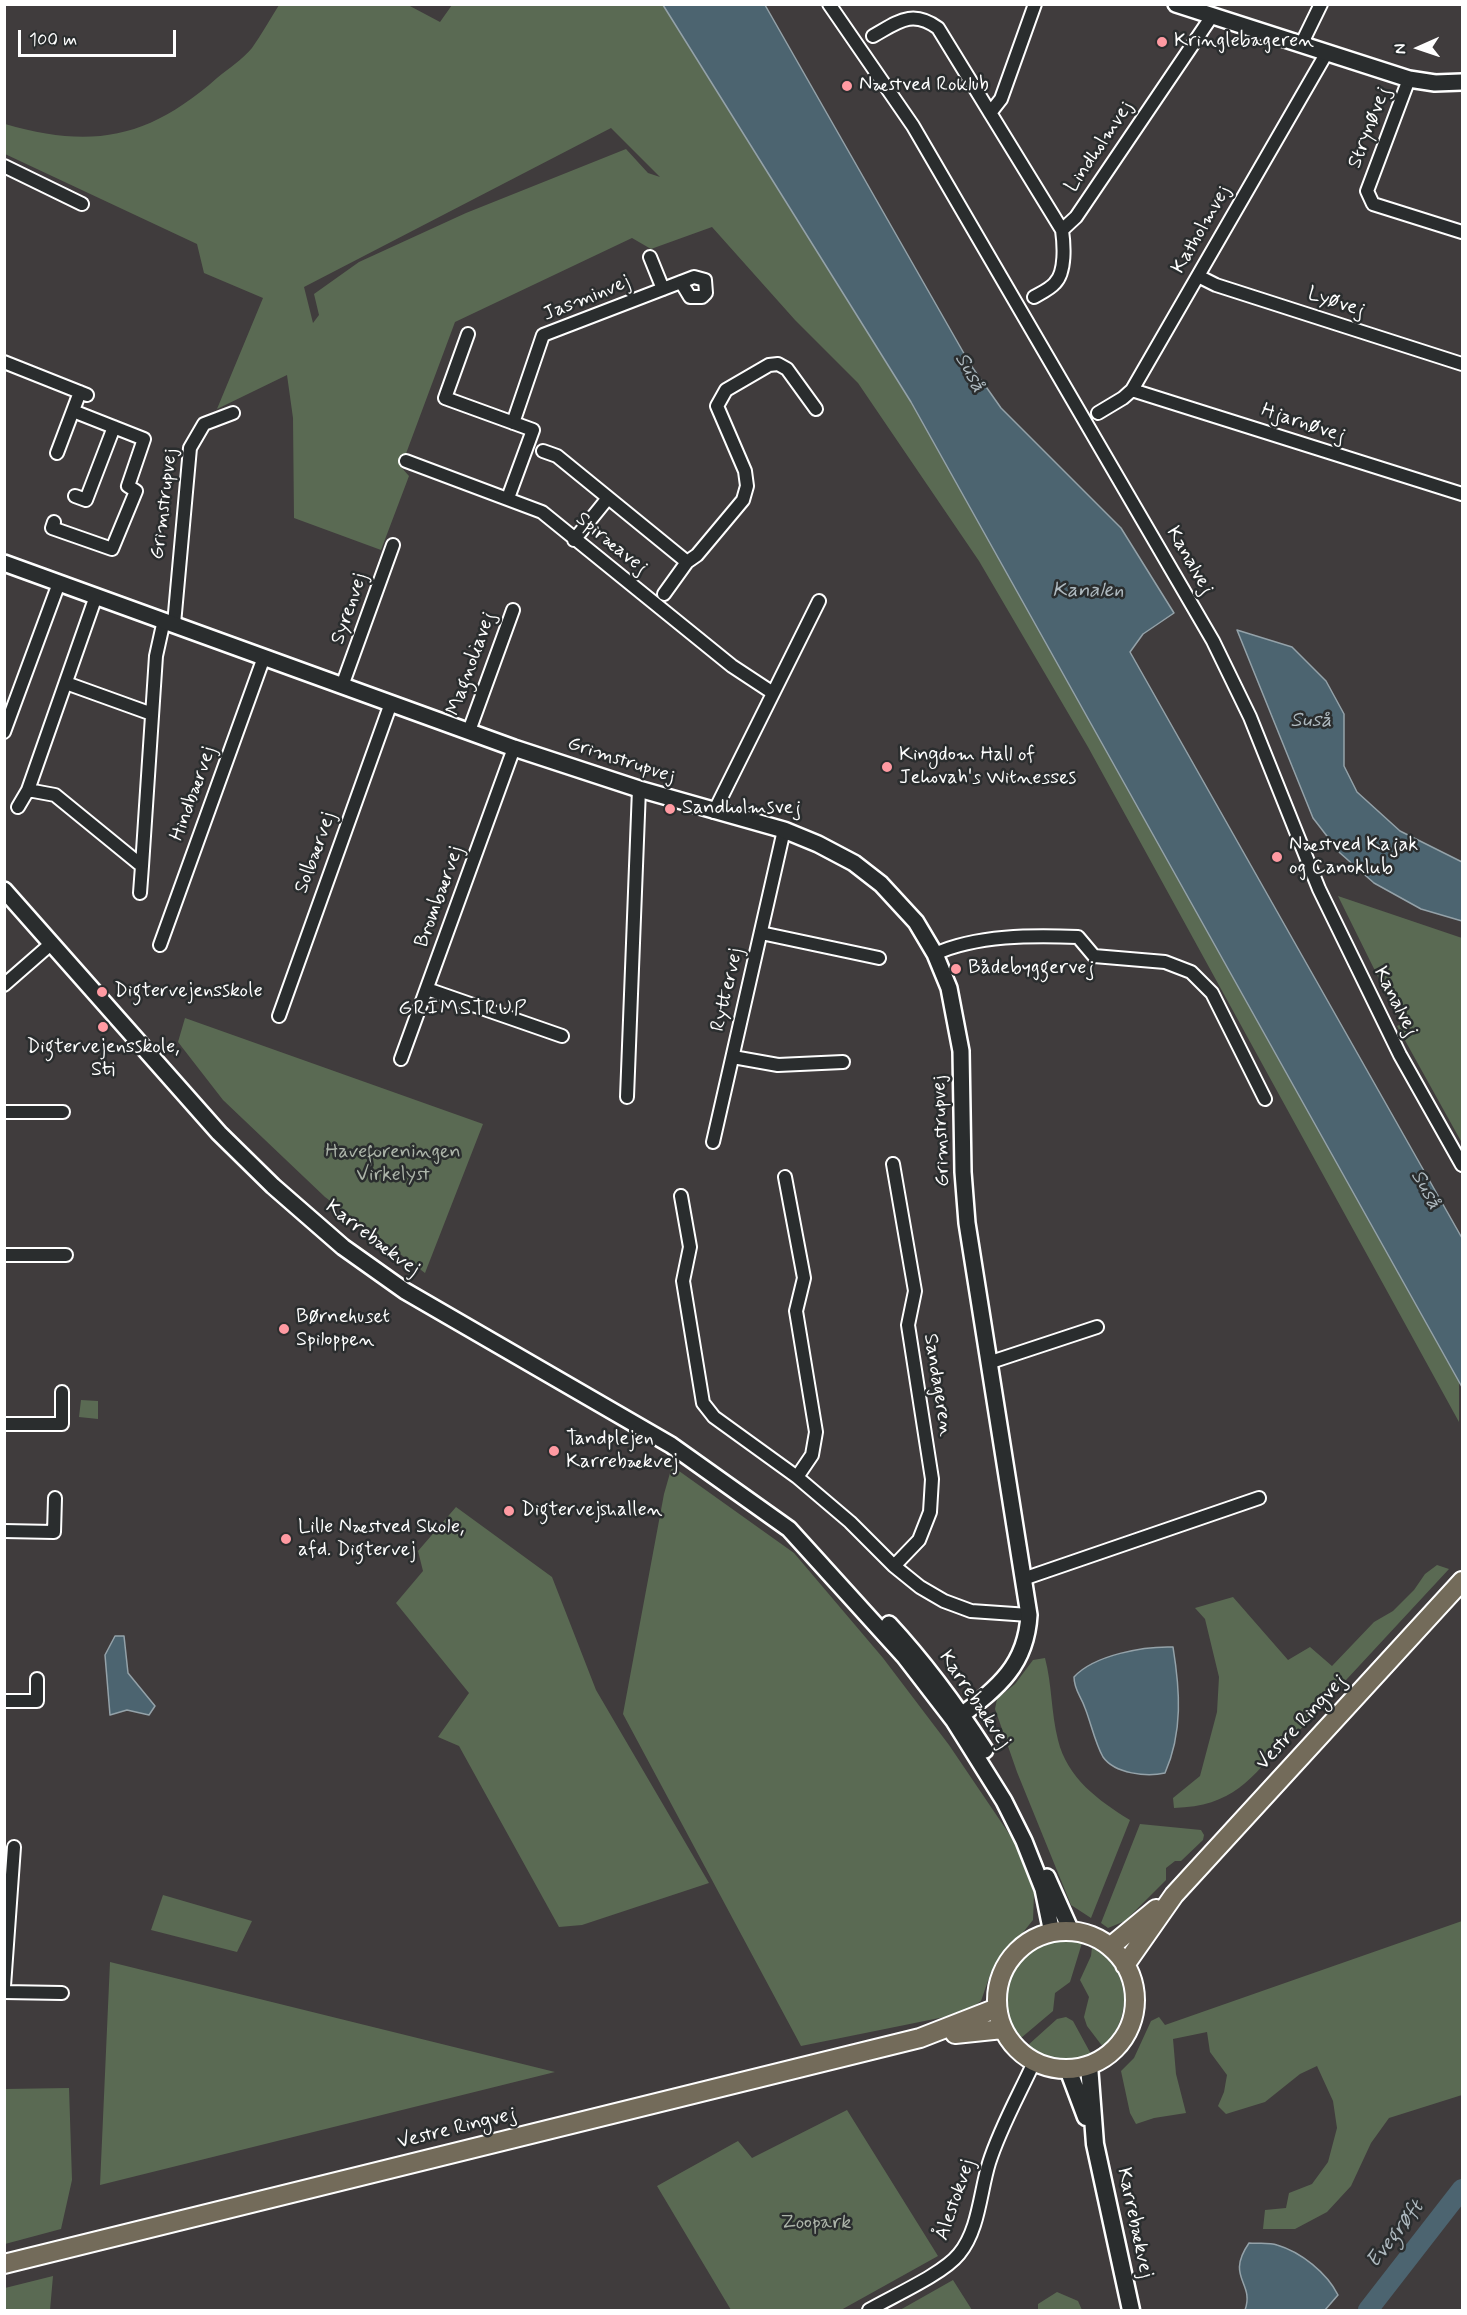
<!DOCTYPE html>
<html>
<head>
<meta charset="utf-8">
<style>
  body { margin:0 }
  #map { position:relative; width:1467px; height:2315px; overflow:hidden; background:#403c3d; font-family:Mynerve,sans-serif }
  canvas { display:block }
  .frame { position:absolute; inset:0; border:6px solid #fff; pointer-events:none }
  .north { position:absolute; left:1389px; top:18px; width:60px; height:60px; -webkit-text-stroke:4px #2a2d2e; paint-order:stroke; rotate:267deg; font-size:16px; font-weight:700; line-height:24px; text-align:center; color:#fff }
  .north::after { content:''; display:block; margin:auto; width:21px; height:27px; background:#fff; clip-path:polygon(50% 0,100% 100%,50% 72%,0 100%) }
  .scale { position:absolute; left:18px; top:30px; width:158px; height:27px; box-sizing:border-box; border:3px solid #fff; border-top:0; padding-left:8px; font-size:18px; line-height:21px; white-space:nowrap; color:#fff; -webkit-text-stroke:4px #2a2d2e; paint-order:stroke }
</style>
</head>
<body>
<div id="map">
<canvas width="1467" height="2315"></canvas>
<div class="frame"></div>
<div class="north">N</div>
<div class="scale">100 m</div>
</div>
<script>
const context = document.querySelector('canvas').getContext('2d');
context.lineJoin = 'round';
function fillPath(path, color) { context.fillStyle = color; context.fill(path, 'evenodd'); }
function stroke(path, color, width, dash) { context.strokeStyle = color; context.lineWidth = width; context.lineCap = dash ? 'butt' : 'round'; context.setLineDash(dash || []); context.stroke(path); }
function label(font, color, halo, rows, align = 'center') {
  context.font = font + ' Mynerve,sans-serif'; context.lineWidth = 5; context.setLineDash([]); context.textBaseline = 'middle'; context.strokeStyle = halo; context.fillStyle = color; for (const [text, x, y, turn = 0] of rows) {
    context.save(); context.translate(x, y); context.rotate((+turn || 0) * Math.PI / 180); context.textAlign = isNaN(turn) ? turn : align; if (halo) context.strokeText(text, 0, 0); context.fillText(text, 0, 0); context.restore();
  }
}
fillPath(new Path2D(`
  M 279,5 L 408,5 L 440,22 L 452,5 L 663,5 L 911,402 L 1098,732 L 1459,1381 L 1459,1422 L 1088,747 L 979,561 L 858,383 L 795,320 L 712,227 L 651,249 L 632,238 L 455,322 L 401,467 L 409,476 L 381,550 L 294,518 L 293,418 L 287,375 L 217,409 L 263,298 L 204,273 L 197,244 L 5,154 L 5,124 C 92,149 148,139 217,78 C 228,69 243,59 252,48 C 262,34 270,19 279,5 ZM 611,128 L 660,177 L 648,173 L 626,149 L 466,213 L 359,262 L 314,294 L 319,315 L 313,323 L 304,287 Z
  M 1338,896 L 1462,938 L 1462,1143 L 1397,1026 L 1407,1022 L 1395,1001 L 1386,993 Z
  M 185,1018 L 483,1124 L 425,1273 L 325,1197 L 223,1100 L 178,1042 Z
  M 81,1400 L 98,1401 L 98,1419 L 79,1417 Z
  M 672,1466 L 794,1553 L 883,1658 L 949,1745 L 1014,1841 L 1034,1893 L 1033,1920 L 991,1972 L 981,2001 L 964,2013 L 801,2046 L 623,1714 L 664,1494 Z
  M 456,1507 L 552,1577 L 596,1690 L 709,1883 L 582,1925 L 559,1927 L 459,1746 L 438,1737 L 469,1693 L 396,1603 L 423,1571 L 418,1551 Z
  M 1437,1565 L 1449,1569 L 1295,1735 L 1286,1738 C 1251,1780 1233,1806 1174,1808 L 1173,1798 L 1200,1776 L 1217,1712 L 1219,1677 L 1205,1619 L 1195,1608 L 1233,1597 L 1288,1660 L 1310,1647 L 1332,1666 L 1374,1622 L 1393,1611 L 1414,1590 L 1425,1574 Z
  M 1045,1658 C 1052,1684 1051,1713 1058,1740 C 1067,1778 1099,1801 1130,1820 L 1091,1918 L 1071,1905 L 1017,1772 L 995,1709 L 997,1699 L 1015,1684 L 1033,1660 Z
  M 1140,1824 L 1201,1830 L 1204,1835 L 1203,1840 L 1181,1861 L 1175,1861 L 1166,1868 L 1166,1880 L 1125,1921 L 1108,1928 L 1101,1923 Z
  M 163,1895 L 252,1921 L 237,1952 L 151,1930 Z
  M 1462,1921 L 1462,2095 L 1389,2118 L 1371,2143 L 1351,2186 L 1327,2212 L 1295,2229 L 1263,2229 L 1265,2210 L 1286,2208 L 1289,2193 L 1312,2184 L 1328,2162 L 1337,2128 L 1333,2101 L 1317,2066 L 1300,2074 L 1265,2102 L 1226,2114 L 1218,2106 L 1224,2092 L 1227,2075 L 1210,2052 L 1207,2032 L 1173,2039 L 1176,2074 L 1186,2113 L 1154,2118 L 1136,2124 L 1130,2113 L 1121,2071 L 1134,2058 L 1151,2021 L 1159,2017 L 1165,2025 Z
  M 1062,1940 L 1082,1943 L 1070,1982 L 1055,1993 L 1053,2011 L 1021,2038 L 1017,2036 C 991,1995 1014,1947 1062,1940 Z
  M 1092,1947 C 1130,1969 1135,2015 1103,2047 L 1087,2026 L 1084,2017 L 1089,1997 L 1080,1980 L 1091,1956 Z
  M 110,1962 L 555,2072 L 100,2185 Z
  M 1066,2017 L 1073,2021 L 1091,2054 C 1069,2064 1045,2061 1027,2046 L 1057,2019 Z
  M 69,2088 L 72,2180 L 61,2229 L 5,2244 L 5,2089 Z
  M 847,2110 L 938,2256 L 841,2310 L 731,2310 L 657,2186 L 738,2141 L 752,2158 Z
  M 53,2276 L 50,2310 L 5,2310 L 5,2288 Z
  M 953,2280 L 972,2310 L 900,2310 Z
  M 1057,2292 L 1078,2301 L 1082,2310 L 1038,2310 L 1038,2304 Z`), '#5a6a53');
const water = new Path2D(`
  M 663,5 L 765,5 L 970,364 L 1001,408 L 1121,528 L 1174,613 L 1143,634 L 1130,652 L 1462,1238 L 1462,1387 L 911,402 Z
  M 1237,630 L 1292,647 L 1326,681 L 1344,714 L 1344,766 L 1357,792 L 1400,831 L 1462,862 L 1462,921 L 1421,909 L 1374,883 L 1340,853 L 1313,818 Z
  M 115,1636 L 124,1636 L 128,1673 L 155,1706 L 149,1715 L 127,1710 L 110,1715 L 105,1655 Z
  M 1173,1647 C 1180,1690 1183,1732 1165,1773 C 1147,1777 1115,1774 1103,1757 C 1095,1743 1091,1723 1085,1708 C 1081,1696 1074,1690 1074,1677 C 1094,1655 1144,1646 1173,1647 Z
  M 1249,2243 C 1257,2244 1269,2242 1277,2245 C 1301,2252 1327,2273 1338,2295 L 1325,2310 L 1245,2310 C 1255,2282 1225,2278 1249,2243 Z`);
fillPath(water, '#4c6470');
stroke(water, '#94a2a9', 1.5);
stroke(new Path2D(`
  M 1368,2310 L 1462,2189`), '#4c6470', 20);
const minor = new Path2D(`
  M 829,4 L 913,126 L 1213,641 L 1250,717 L 1319,889 L 1400,1055 L 1462,1165
  M 873,36 C 898,22 912,9 938,28 L 1062,230
  M 1301,45 L 1321,4
  M 1409,79 L 1367,191 L 1373,204 L 1462,232
  M 990,113 L 1001,99 L 1035,4
  M 4,166 L 82,204
  M 650,257 L 663,289
  M 1198,276 L 1216,285 L 1462,364
  M 1034,297 C 1041,293 1050,289 1055,283 C 1066,272 1064,244 1062,230 L 1076,217 L 1212,16
  M 468,334 L 445,398 L 533,430 L 508,498
  M 4,362 L 87,395
  M 1132,390 L 1462,494
  M 1098,413 L 1123,398 L 1132,390 L 1326,54
  M 513,423 L 543,335 L 681,282 L 694,277 L 705,280 L 706,293 L 702,297 L 690,297 L 681,282
  M 543,451 L 557,456 L 687,562 L 697,555 L 743,500 L 747,486 L 745,471 L 717,406 L 726,390 L 769,365 L 778,364 L 787,369 L 816,409
  M 57,453 L 80,392
  M 406,461 L 542,512 L 732,666 L 773,693
  M 75,496 L 86,500 L 114,427
  M 54,522 L 52,528 L 112,549 L 136,491 L 128,486 L 144,439 L 73,411
  M 574,540 L 608,498
  M 664,594 L 687,562
  M 96,596 L 28,790 L 55,795 L 142,866 L 156,656 L 164,620
  M 174,624 L 190,448 L 204,424 L 233,413
  M 66,683 L 152,714
  M 342,686 L 393,545
  M 469,731 L 513,610
  M 4,732 L 59,583
  M 18,807 L 28,790
  M 714,812 L 819,601
  M 140,893 L 142,866
  M 761,933 L 879,958
  M 160,945 L 264,657
  M 935,954 C 976,935 1033,935 1078,937 L 1094,956 L 1165,962 L 1191,972 L 1212,993 L 1265,1099
  M 4,985 L 52,943
  M 427,989 L 562,1036
  M 279,1016 L 391,703
  M 733,1057 L 778,1065 L 843,1062
  M 401,1059 L 514,748
  M 627,1097 L 639,789
  M 4,1112 L 63,1112
  M 713,1142 L 784,830
  M 893,1164 L 915,1291 L 908,1325 L 932,1479 L 930,1512 L 919,1540 L 894,1566
  M 785,1177 L 804,1278 L 796,1311 L 816,1432 L 812,1455 L 797,1477
  M 681,1196 L 690,1247 L 683,1281 L 703,1403 L 714,1417 L 797,1477 L 850,1522 L 894,1566 L 920,1587 L 944,1601 L 971,1611 L 1029,1615
  M 4,1255 L 66,1255
  M 988,1363 L 1097,1327
  M 4,1424 L 62,1424 L 62,1392
  M 4,1531 L 54,1532 L 55,1498
  M 1023,1579 L 1259,1498
  M 4,1701 L 37,1701 L 37,1679
  M 4,1986 L 14,1847
  M 4,1992 L 62,1993
  M 869,2310 C 893,2296 943,2274 959,2254 C 979,2230 980,2192 989,2163 C 1000,2128 1019,2095 1034,2062`);
const tertiary = new Path2D(`
  M 1176,4 L 1409,79 L 1435,83 L 1462,82
  M 4,563 L 514,748 L 639,789 L 784,830 L 818,844 L 854,863 L 881,884 L 916,922 L 935,954 L 949,988 L 961,1051 L 963,1172 L 967,1223 L 1029,1615 C 1026,1669 994,1690 954,1721
  M 4,890 L 219,1133 L 273,1186 L 343,1247 L 405,1291 L 671,1445 L 789,1529 L 904,1656 L 954,1721 L 1004,1801 L 1024,1841 L 1043,1889 L 1052,1933
  M 889,1624 C 925,1663 956,1705 985,1750
  M 1047,1877 L 1071,1931`);
const secondary = new Path2D(`
  M 1089,2065 L 1095,2144 L 1131,2310
  M 1068,2069 L 1086,2117`);
const primary = new Path2D(`
  M997 2000a69 69 0 1 1 138 0a69 69 0 1 1-138 0Z
  M 1110,1947 L 1156,1909
  M 1125,1965 L 1174,1895 L 1462,1581
  M 955,2034 L 1003,2029
  M 4,2264 L 920,2038 L 997,2008`);
stroke(minor, '#fff', 16);
stroke(tertiary, '#fff', 20);
stroke(secondary, '#fff', 21);
stroke(primary, '#fff', 22);
stroke(minor, '#2a2d2e', 12);
stroke(tertiary, '#2a2d2e', 15);
stroke(secondary, '#2a2d2e', 16);
stroke(primary, '#736b5a', 18);
for (const [x, y, r, color] of [
  [1162,42,6,"#ff9aa2"],
  [847,86,6,"#ff9aa2"],
  [887,767,6,"#ff9aa2"],
  [670,809,6,"#ff9aa2"],
  [1277,857,6,"#ff9aa2"],
  [956,969,6,"#ff9aa2"],
  [102,992,6,"#ff9aa2"],
  [103,1027,6,"#ff9aa2"],
  [284,1329,6,"#ff9aa2"],
  [554,1451,6,"#ff9aa2"],
  [509,1511,6,"#ff9aa2"],
  [286,1539,6,"#ff9aa2"]
]) { const dot = new Path2D(); dot.arc(x, y, r, 0, 2 * Math.PI); context.fillStyle = color; context.fill(dot); stroke(dot, '#2a2d2e', 2); }
label('20px', '#fff', '#2a2d2e', [
  ["Kringlebageren",1174,42],
  ["Næstved Roklub",859,86],
  ["Kingdom Hall of",899,756],
  ["Jehovah's Witnesses",899,779],
  ["Sandholmsvej",682,809],
  ["Næstved Kajak",1289,846],
  ["og Canoklub",1289,869],
  ["Bådebyggervej",968,969],
  ["Digtervejensskole",114,992],
  ["Digtervejensskole,",103,1048,"center"],
  ["Sti",103,1071,"center"],
  ["Børnehuset",296,1318],
  ["Spiloppen",296,1341],
  ["Tandplejen",566,1440],
  ["Karrebækvej",566,1463],
  ["Digtervejshallen",521,1511],
  ["Lille Næstved Skole,",298,1528],
  ["afd. Digtervej",298,1551]
], 'left');
label('20px', '#fff', '#2a2d2e', [
  ["Strynøvej",1370,128,-69],
  ["Lindholmvej",1100,147,-56],
  ["Katholmvej",1202,230,-60],
  ["Jasminvej",587,299,-22],
  ["Lyøvej",1336,303,18],
  ["Hjarnøvej",1303,424,18],
  ["Grimstrupvej",165,504,-83],
  ["Spiræavej",611,544,39],
  ["Kanalvej",1189,561,60],
  ["Syrenvej",350,609,-71],
  ["Magnoliavej",472,664,-70],
  ["Grimstrupvej",621,761,18],
  ["Hindbærvej",194,794,-70],
  ["Solbærvej",316,853,-70],
  ["Brombærvej",440,897,-70],
  ["Ryttervej",728,990,-77],
  ["Kanalvej",1395,1002,63],
  ["Grimstrupvej",942,1131,-92],
  ["Karrebækvej",372,1239,37],
  ["Sandageren",937,1385,81],
  ["Karrebækvej",974,1700,56],
  ["Vestre Ringvej",1302,1723,-47],
  ["Vestre Ringvej",457,2129,-14],
  ["Ålestokvej",956,2200,-71],
  ["Karrebækvej",1134,2223,78]
]);
label('20px', '#acb4a9', '#2a2d2e', [
  ["Haveforeningen",393,1153],
  ["Virkelyst",393,1176],
  ["Zoopark",816,2224]
]);
label('italic 21px', '#aeb9bf', '#2a2d2e', [
  ["Suså",969,373,61],
  ["Kanalen",1088,592],
  ["Suså",1311,722],
  ["Suså",1425,1190,61],
  ["Evegrøft",1396,2235,-52]
]);
context.letterSpacing = '1.5px';
label('21px', '#fff', '#2a2d2e', [
  ["GRIMSTRUP",463,1010]
]);
context.letterSpacing = '0px';
</script>
</body>
</html>
